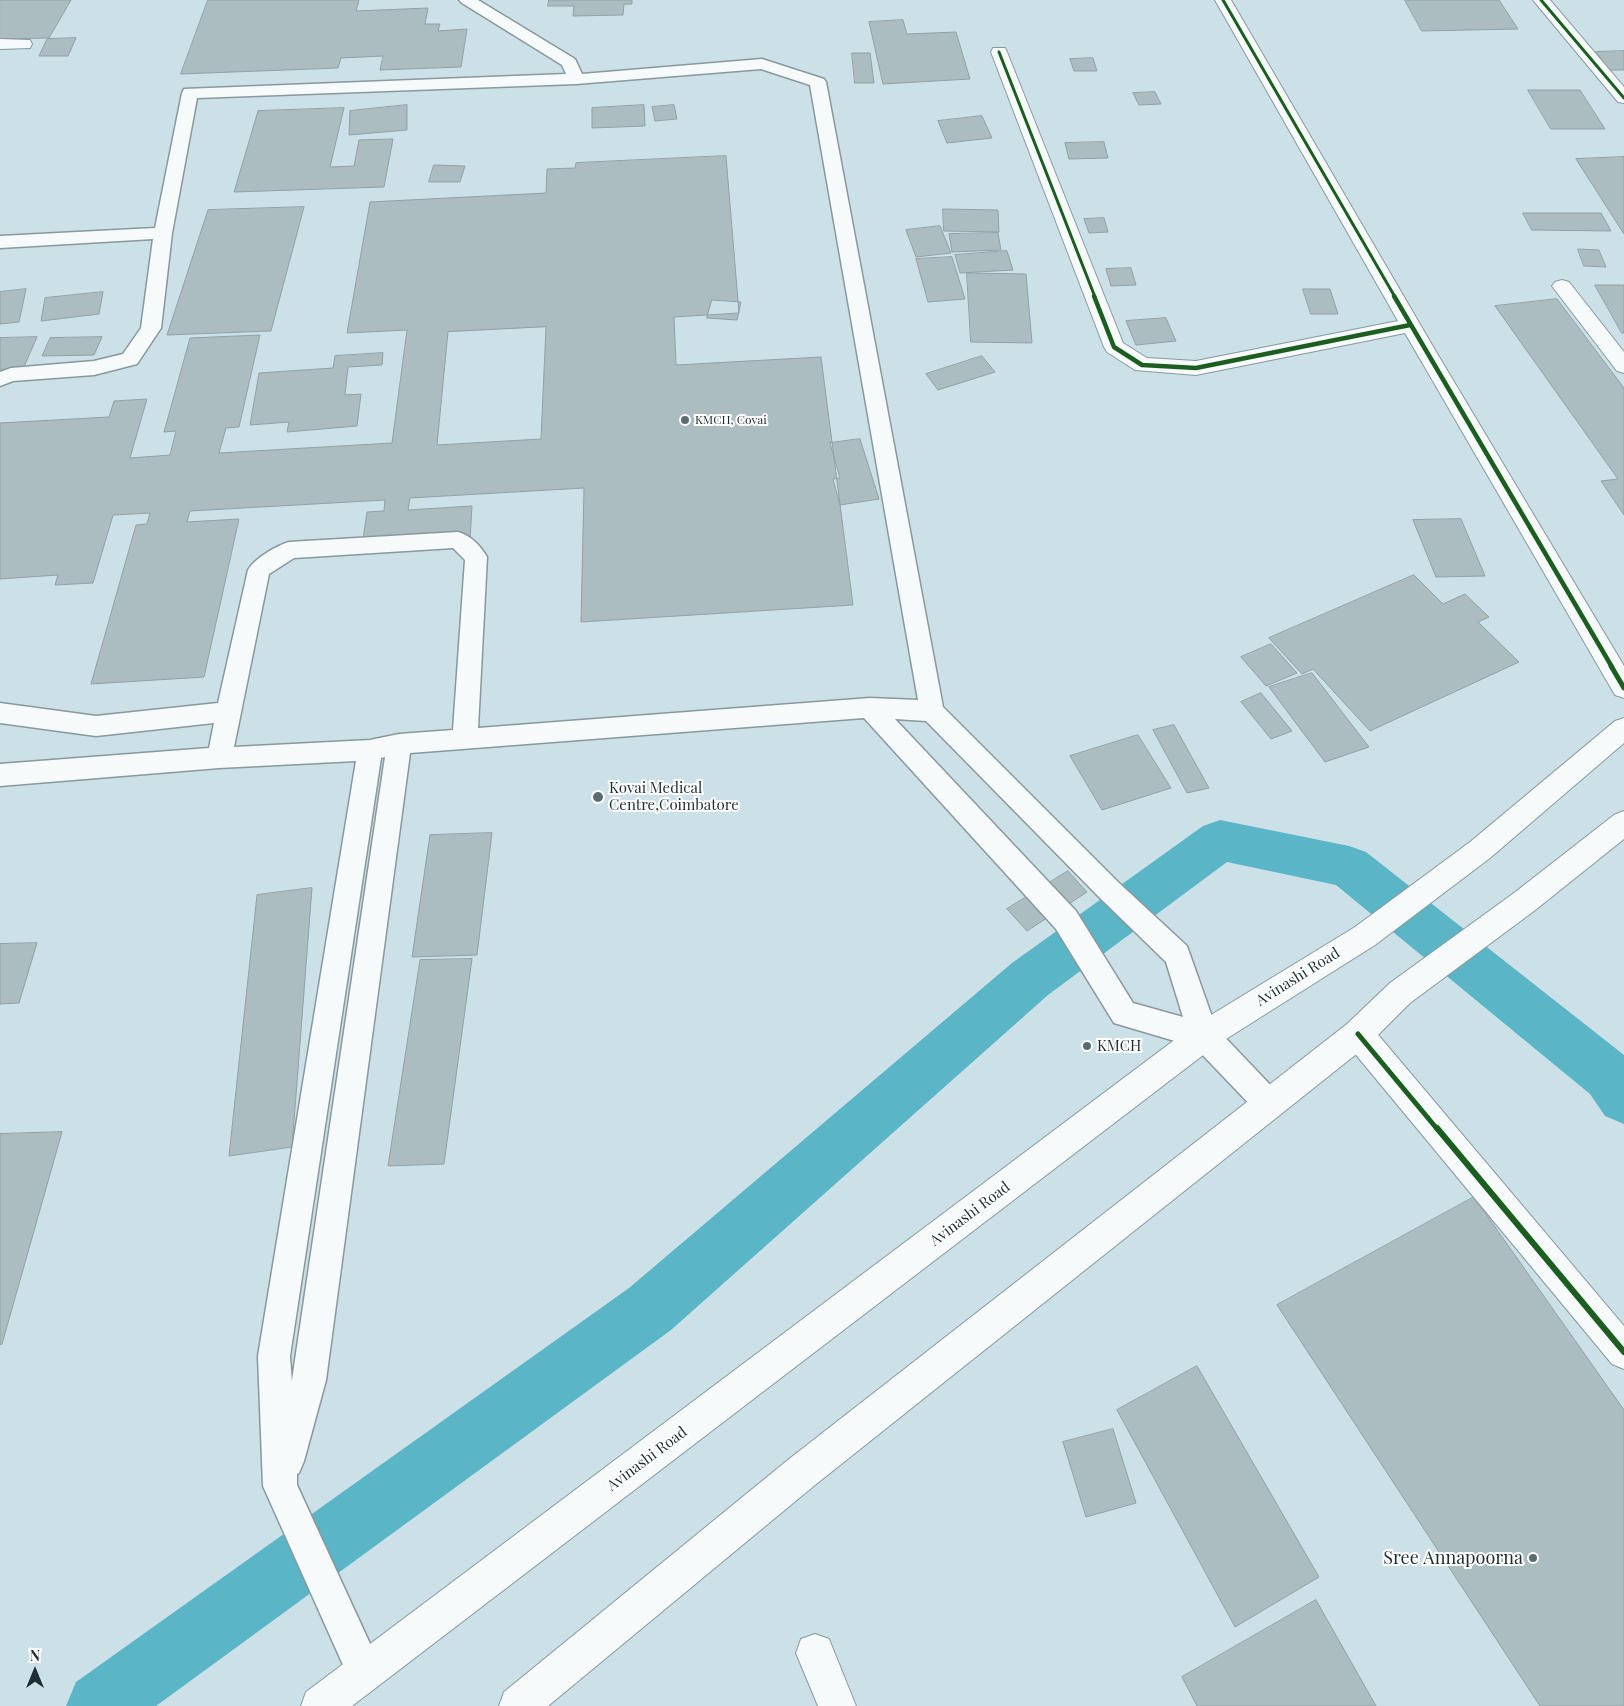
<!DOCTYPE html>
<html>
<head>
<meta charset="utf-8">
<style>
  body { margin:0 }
  #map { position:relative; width:1624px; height:1706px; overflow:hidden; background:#cbe1e7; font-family:"Playfair Display",serif }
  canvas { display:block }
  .north { position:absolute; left:10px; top:1646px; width:50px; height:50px; -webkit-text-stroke:4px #fff; paint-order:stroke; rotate:0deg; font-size:14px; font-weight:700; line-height:20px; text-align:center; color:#1d2d31 }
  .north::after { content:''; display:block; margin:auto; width:18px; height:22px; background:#1d2d31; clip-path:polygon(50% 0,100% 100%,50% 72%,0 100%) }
</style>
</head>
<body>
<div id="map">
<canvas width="1624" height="1706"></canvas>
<div class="north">N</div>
</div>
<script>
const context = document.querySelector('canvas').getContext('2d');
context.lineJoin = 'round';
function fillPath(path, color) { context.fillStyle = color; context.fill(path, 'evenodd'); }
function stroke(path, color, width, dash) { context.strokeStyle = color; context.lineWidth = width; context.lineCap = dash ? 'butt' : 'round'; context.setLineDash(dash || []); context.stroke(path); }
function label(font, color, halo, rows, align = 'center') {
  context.font = font + ' "Playfair Display",serif'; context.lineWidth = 4; context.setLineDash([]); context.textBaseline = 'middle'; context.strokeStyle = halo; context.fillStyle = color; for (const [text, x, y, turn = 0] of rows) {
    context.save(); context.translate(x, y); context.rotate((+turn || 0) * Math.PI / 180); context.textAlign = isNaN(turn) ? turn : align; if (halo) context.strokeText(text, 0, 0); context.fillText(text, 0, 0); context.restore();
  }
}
fillPath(new Path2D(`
  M 1220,820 L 1349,846 L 1366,852 L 1624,1055 L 1624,1124 L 1605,1116 L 1590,1094 L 1336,885 L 1227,862 L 1048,995 L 671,1330 L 156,1706 L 66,1706 L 76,1682 L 629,1288 L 1012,963 L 1203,826 Z`), '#5ab5c7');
const building = new Path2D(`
  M 0,0 L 71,0 L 49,38 L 0,39 Z
  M 208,0 L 359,0 L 356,11 L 428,8 L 425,24 L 440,24 L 438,31 L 467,29 L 461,67 L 380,70 L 383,56 L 341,58 L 338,68 L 181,74 Z
  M 549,0 L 632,0 L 632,4 L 624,4 L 623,15 L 573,16 L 574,6 L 548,6 Z
  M 1405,0 L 1499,0 L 1518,29 L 1422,31 Z
  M 903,20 L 907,34 L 956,32 L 970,79 L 883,84 L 869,22 Z
  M 76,38 L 68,56 L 39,56 L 47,39 Z
  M 1624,51 L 1624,70 L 1609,70 L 1596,52 Z
  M 852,53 L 870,53 L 874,83 L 855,83 Z
  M 1093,58 L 1097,71 L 1074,71 L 1070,59 Z
  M 1528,90 L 1580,90 L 1605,129 L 1551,129 Z
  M 1155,92 L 1161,104 L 1139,105 L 1133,93 Z
  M 407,105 L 407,130 L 349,135 L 350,111 Z
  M 644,105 L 645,126 L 592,128 L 592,108 Z
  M 674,105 L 677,119 L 655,121 L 652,107 Z
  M 344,108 L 330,167 L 354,166 L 359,140 L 393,139 L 384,187 L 234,192 L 258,111 Z
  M 982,116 L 992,138 L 947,143 L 938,121 Z
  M 1104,142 L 1108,158 L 1069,159 L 1065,143 Z
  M 726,156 L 739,313 L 674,317 L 676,365 L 821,357 L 853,605 L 581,622 L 584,488 L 410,498 L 408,510 L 472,506 L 470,540 L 362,546 L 367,512 L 384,511 L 385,500 L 190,511 L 187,522 L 239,519 L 204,677 L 91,684 L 136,525 L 147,524 L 150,513 L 113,515 L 93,583 L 55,585 L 58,575 L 0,579 L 0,423 L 109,417 L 114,401 L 147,399 L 130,458 L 170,455 L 176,431 L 164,432 L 190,338 L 260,335 L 239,427 L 226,428 L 219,453 L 392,443 L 407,330 L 347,333 L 370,202 L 546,193 L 547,169 L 575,168 L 576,163 ZM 546,327 L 541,439 L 437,445 L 448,332 Z
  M 1624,157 L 1624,234 L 1576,159 Z
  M 434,165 L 465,166 L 460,182 L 429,182 Z
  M 304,207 L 271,331 L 167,335 L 208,210 Z
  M 943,209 L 998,210 L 999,232 L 944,231 Z
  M 1523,213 L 1601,213 L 1611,231 L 1532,230 Z
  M 1104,218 L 1108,232 L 1089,233 L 1084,219 Z
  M 940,226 L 951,253 L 916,257 L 906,230 Z
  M 998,233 L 1001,250 L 952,252 L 949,234 Z
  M 1578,249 L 1599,250 L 1606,267 L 1584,266 Z
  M 1007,251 L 1013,270 L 960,273 L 955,255 Z
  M 952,257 L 965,299 L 928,302 L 916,259 Z
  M 1131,268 L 1136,285 L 1111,286 L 1106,269 Z
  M 967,273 L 1026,274 L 1032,343 L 971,342 Z
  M 1595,285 L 1624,285 L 1624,333 L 1622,333 Z
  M 26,289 L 19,322 L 0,324 L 0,292 Z
  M 1303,289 L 1330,289 L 1338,314 L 1311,314 Z
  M 103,292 L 99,314 L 41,321 L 45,298 Z
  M 1557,299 L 1624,388 L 1624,515 L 1601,481 L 1618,479 L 1495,306 Z
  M 712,300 L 741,302 L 737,320 L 707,318 Z
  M 1166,318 L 1176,341 L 1136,345 L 1126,321 Z
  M 37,337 L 23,369 L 0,370 L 0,338 Z
  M 102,337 L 94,355 L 42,356 L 50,338 Z
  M 383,353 L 382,365 L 348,367 L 345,395 L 361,394 L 357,426 L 287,432 L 289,422 L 250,425 L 259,373 L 333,368 L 335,356 Z
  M 982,356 L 995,372 L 938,390 L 926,374 Z
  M 860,439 L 879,499 L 840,505 L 833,479 L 840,478 L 830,443 Z
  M 1461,519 L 1485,576 L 1436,577 L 1413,520 Z
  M 1414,575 L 1443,604 L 1465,594 L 1489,617 L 1478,622 L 1519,662 L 1370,731 L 1313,669 L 1302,674 L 1269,638 Z
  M 1271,644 L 1297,673 L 1266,686 L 1241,657 Z
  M 1312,673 L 1369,747 L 1325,762 L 1269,687 Z
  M 1261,693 L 1292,731 L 1271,739 L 1241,702 Z
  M 1174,725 L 1209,788 L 1187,793 L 1153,730 Z
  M 1138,735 L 1171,788 L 1102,810 L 1070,756 Z
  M 492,833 L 477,955 L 412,957 L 430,835 Z
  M 1068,871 L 1087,892 L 1027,931 L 1007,909 Z
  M 312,888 L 292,1147 L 229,1156 L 257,895 Z
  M 37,943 L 19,1003 L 0,1004 L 0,944 Z
  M 472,959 L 444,1164 L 388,1166 L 420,960 Z
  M 62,1132 L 2,1344 L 0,1345 L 0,1134 Z
  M 1474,1197 L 1624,1410 L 1624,1706 L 1540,1706 L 1277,1305 Z
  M 1197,1366 L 1319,1577 L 1235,1627 L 1117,1410 Z
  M 1113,1429 L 1136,1503 L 1086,1517 L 1063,1442 Z
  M 1316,1600 L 1376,1706 L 1197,1706 L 1182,1677 Z`);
fillPath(building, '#acbdc2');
stroke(building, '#90a1a5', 1);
const lane = new Path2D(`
  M 459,0 L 478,0 L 575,59 L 582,74 L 762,59 L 824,79 L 826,82 L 943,707 L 1118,882 L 1187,946 L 1216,1028 L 1278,1093 L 1283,1103 L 1278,1113 L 1268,1117 L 1258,1113 L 1195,1047 L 1114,1023 L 1056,929 L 864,718 L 410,753 L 326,1380 L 304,1461 L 299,1473 L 297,1474 L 297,1485 L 383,1672 L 378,1685 L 365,1690 L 352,1685 L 263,1486 L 258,1356 L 356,761 L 219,768 L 0,786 L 0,764 L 209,748 L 214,723 L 96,736 L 0,723 L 0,703 L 96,716 L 218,703 L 248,570 C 255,558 276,546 289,542 L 458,532 C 470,535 481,546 487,557 L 478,728 L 870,698 L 918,700 L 810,85 L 761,69 L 576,84 L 197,98 L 172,233 L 161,328 L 137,364 L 94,375 L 13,381 L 0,386 L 0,372 L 11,368 L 94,361 L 123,354 L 141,328 L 153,239 L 0,248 L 0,236 L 155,228 L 182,93 L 184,89 L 566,74 L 562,65 L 462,3 ZM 453,548 L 465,560 L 453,730 L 399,734 L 370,740 L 234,747 L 269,574 L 294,558 ZM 895,719 L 926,721 L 1100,898 L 1166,962 L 1183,1017 L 1133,1003 L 1076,911 ZM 385,757 L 292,1380 L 292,1383 L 290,1356 L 381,758 Z`);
const street = new Path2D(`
  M 1215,0 L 1231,0 L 1435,350 L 1624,666 L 1624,698 L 1615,695 L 1405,333 L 1196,375 L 1135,370 L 1107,352 L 1104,347 L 991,52 L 993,48 L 1005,48 L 1007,52 L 1123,343 L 1147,358 L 1196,361 L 1398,321 Z
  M 1533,0 L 1550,0 L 1624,87 L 1624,103 L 1618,102 Z
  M 0,39 L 30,40 L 32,44 L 30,48 L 0,49 Z
  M 1562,280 L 1569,282 L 1624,352 L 1624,373 L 1617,371 L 1555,290 L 1552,286 L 1555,282 Z
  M 1358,1020 L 1369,1024 L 1624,1326 L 1624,1369 L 1612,1364 L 1347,1044 L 1343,1034 L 1347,1024 Z
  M 815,1634 L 829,1639 L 856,1706 L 818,1706 L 796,1653 L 801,1639 Z`);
const primary = new Path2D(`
  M 1624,718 L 1624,743 L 1490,858 L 1375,945 L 1215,1046 L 352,1706 L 301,1706 L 306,1692 L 1193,1026 L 1355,927 L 1470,842 L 1615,721 Z
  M 1624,811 L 1624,839 L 1534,911 L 1410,1003 L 1369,1044 L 815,1485 L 548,1706 L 499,1706 L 504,1692 L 789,1459 L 1347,1024 L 1390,983 L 1514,893 L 1614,815 Z`);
stroke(lane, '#88989d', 3);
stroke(street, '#88989d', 2);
stroke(primary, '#88989d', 2);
fillPath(lane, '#f7fafb');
fillPath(street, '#f7fafb');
fillPath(primary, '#f7fafb');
stroke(new Path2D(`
  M 1223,0 L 1395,297
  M 1541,0 L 1624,98
  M 999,52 L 1095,297`), '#1b5e20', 3);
stroke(new Path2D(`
  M 1094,296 L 1114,347 L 1142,365 L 1196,368 L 1410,325
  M 1394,296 L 1612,667`), '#1b5e20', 4.5);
stroke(new Path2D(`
  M 1611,666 L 1624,688
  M 1358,1034 L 1438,1130`), '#1b5e20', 5);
stroke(new Path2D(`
  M 1437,1128 L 1624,1352`), '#1b5e20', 6);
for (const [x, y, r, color] of [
  [685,420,5,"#5a6c71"],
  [598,797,6,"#5a6c71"],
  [1087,1046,5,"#5a6c71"],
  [1533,1558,5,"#5a6c71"]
]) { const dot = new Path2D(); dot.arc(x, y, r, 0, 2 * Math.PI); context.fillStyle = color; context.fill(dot); stroke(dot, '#fff', 2); }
label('12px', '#1d2d31', '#fff', [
  ["KMCH, Covai",695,420]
], 'left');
label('15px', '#1d2d31', '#fff', [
  ["Kovai Medical",609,788],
  ["Centre,Coimbatore",609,805],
  ["KMCH",1097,1046]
], 'left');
label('15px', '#1d2d31', '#fff', [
  ["Avinashi Road",1298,977,-32],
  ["Avinashi Road",970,1214,-37],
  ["Avinashi Road",647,1459,-37]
]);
label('18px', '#1d2d31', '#fff', [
  ["Sree Annapoorna",1523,1558]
], 'right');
</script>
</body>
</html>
